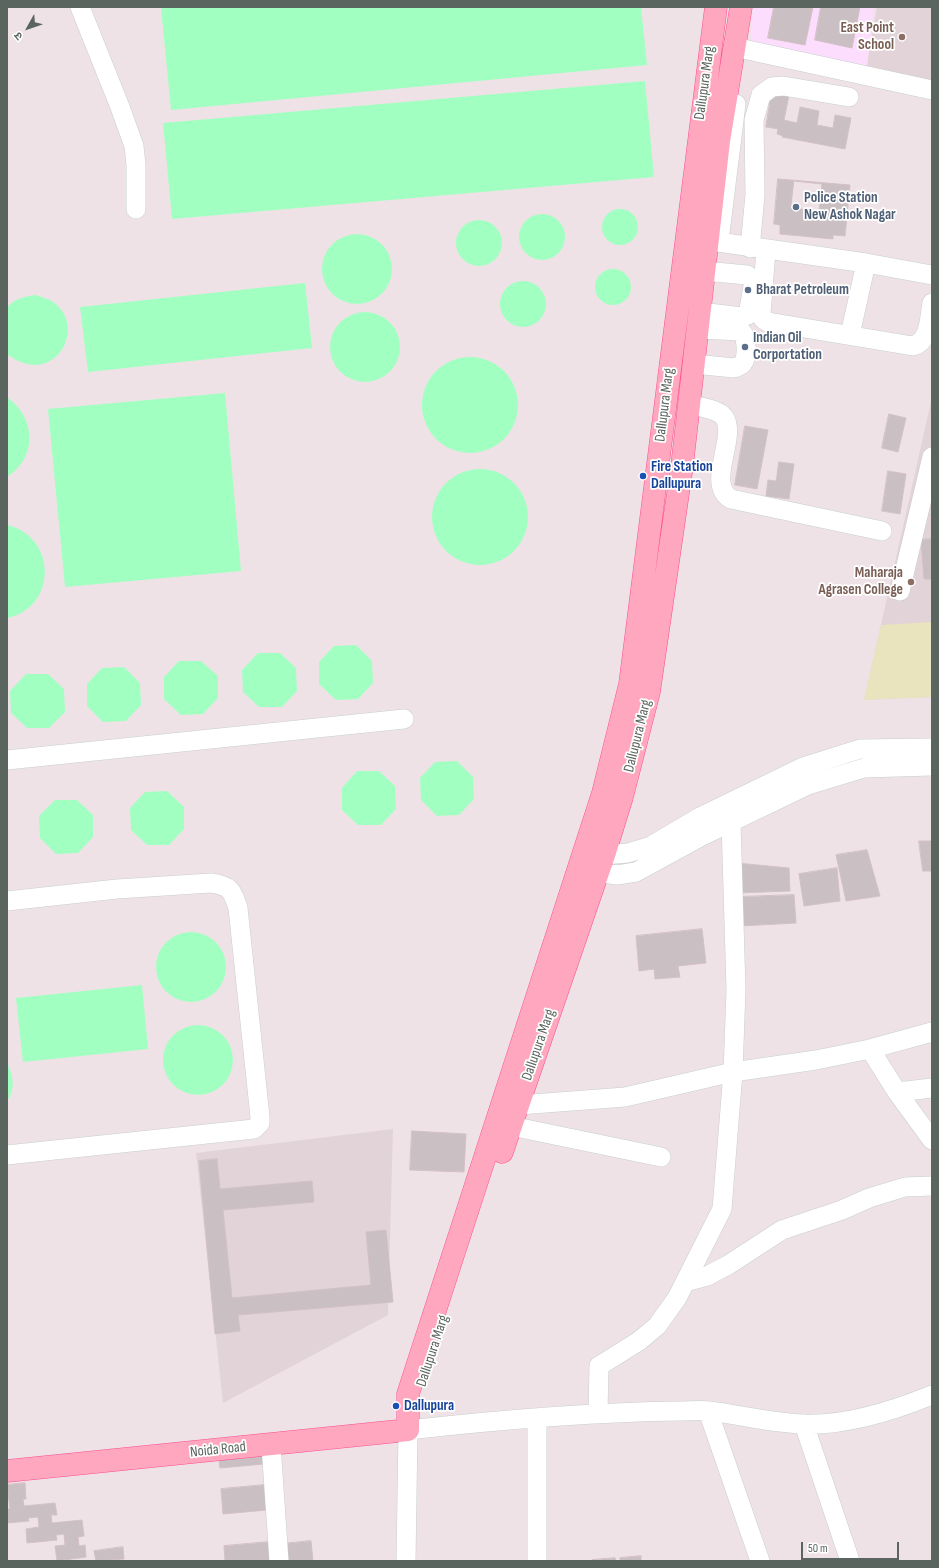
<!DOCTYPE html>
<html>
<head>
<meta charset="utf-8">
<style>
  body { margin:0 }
  #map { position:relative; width:939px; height:1568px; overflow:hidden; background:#efe2e6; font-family:"Sofia Sans Condensed","Noto Sans Devanagari",sans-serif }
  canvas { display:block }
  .frame { position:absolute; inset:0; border:8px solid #5b655f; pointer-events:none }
  .north { position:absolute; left:8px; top:8px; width:40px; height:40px; -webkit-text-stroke:3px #fff; paint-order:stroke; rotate:230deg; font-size:11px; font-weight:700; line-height:16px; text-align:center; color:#5b655f }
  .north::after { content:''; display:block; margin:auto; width:14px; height:18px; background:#5b655f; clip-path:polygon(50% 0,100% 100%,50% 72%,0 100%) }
  .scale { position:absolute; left:801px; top:1542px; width:98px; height:18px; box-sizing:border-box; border:2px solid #5b655f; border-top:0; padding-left:5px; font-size:12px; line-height:14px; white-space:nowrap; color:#5b655f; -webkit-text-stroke:3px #fff; paint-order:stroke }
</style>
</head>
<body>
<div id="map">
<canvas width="939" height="1568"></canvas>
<div class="frame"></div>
<div class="north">उ</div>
<div class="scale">50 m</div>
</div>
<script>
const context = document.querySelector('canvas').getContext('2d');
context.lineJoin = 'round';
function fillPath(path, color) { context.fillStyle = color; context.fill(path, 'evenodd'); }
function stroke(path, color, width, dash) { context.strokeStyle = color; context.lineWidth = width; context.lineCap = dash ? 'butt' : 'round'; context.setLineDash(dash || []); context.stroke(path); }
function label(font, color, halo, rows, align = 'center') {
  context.font = font + ' "Sofia Sans Condensed",sans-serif'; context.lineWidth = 3.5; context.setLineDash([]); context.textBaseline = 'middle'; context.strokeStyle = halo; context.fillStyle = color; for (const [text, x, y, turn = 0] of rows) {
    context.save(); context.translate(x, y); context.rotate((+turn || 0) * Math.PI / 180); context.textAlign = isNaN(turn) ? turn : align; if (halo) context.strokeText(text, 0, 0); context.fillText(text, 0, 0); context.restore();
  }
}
fillPath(new Path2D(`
  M 877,7 L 932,7 L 932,83 L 866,69 Z
  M 932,397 L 932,697 L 864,700 L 900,540 Z
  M 393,1129 L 388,1315 L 223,1403 L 196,1153 Z`), '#e1d3d8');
fillPath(new Path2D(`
  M 753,7 L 874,7 L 867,66 L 750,45 Z`), '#fdddfd');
fillPath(new Path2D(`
  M 932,622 L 932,697 L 864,700 L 881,625 Z`), '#e9e4bd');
fillPath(new Path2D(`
  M 170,7 L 641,7 L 647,65 L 171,110 L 161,8 Z
  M 645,81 L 654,177 L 172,219 L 163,123 Z
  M602 227a18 18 0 1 1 36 0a18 18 0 1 1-36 0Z
  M519 237a23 23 0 1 1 46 0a23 23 0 1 1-46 0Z
  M456 243a23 23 0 1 1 46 0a23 23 0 1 1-46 0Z
  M322 269a35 35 0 1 1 70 0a35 35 0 1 1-70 0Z
  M595 287a18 18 0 1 1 36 0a18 18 0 1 1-36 0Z
  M500 304a23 23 0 1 1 46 0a23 23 0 1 1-46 0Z
  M 305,283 L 312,348 L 88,372 L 80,307 Z
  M 36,295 C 40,297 46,298 50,300 C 91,324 55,391 7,354 L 7,308 C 13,299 25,296 36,295 Z
  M330 347a35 35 0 1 1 70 0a35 35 0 1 1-70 0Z
  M422 405a48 48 0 1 1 96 0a48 48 0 1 1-96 0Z
  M 225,393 L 241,571 L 65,587 L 48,409 Z
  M 7,397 C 36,418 38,457 7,477 Z
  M432 517a48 48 0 1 1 96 0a48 48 0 1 1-96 0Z
  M 7,525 C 57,536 58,608 7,618 Z
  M 356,645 L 372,661 L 373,683 L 358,699 L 336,700 L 319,684 L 319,662 L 334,646 Z
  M 258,653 L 280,653 L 296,668 L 297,691 L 282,707 L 259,707 L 243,692 L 242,670 Z
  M 179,661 L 201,661 L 218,676 L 218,698 L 203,714 L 181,715 L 164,699 L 164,677 Z
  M 124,667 L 140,683 L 141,705 L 126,721 L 103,722 L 87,706 L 87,684 L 102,668 Z
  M 26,674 L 48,674 L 64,689 L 65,712 L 49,728 L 27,728 L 11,713 L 10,691 Z
  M 457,761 L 473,777 L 474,799 L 459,815 L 437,816 L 421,800 L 420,778 L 435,762 Z
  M 357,771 L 379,771 L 395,786 L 396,809 L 381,825 L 358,825 L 342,810 L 342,788 Z
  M 167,791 L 184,807 L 184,829 L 169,845 L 147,845 L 131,830 L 130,808 L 145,792 Z
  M 55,800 L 77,800 L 93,815 L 93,837 L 78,853 L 56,854 L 40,838 L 39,816 Z
  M156 967a35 35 0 1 1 70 0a35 35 0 1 1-70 0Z
  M 142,985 L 148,1049 L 23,1062 L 16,998 Z
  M163 1060a35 35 0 1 1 70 0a35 35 0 1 1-70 0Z
  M 7,1063 C 13,1075 16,1089 7,1101 Z`), '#a2ffc2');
const building = new Path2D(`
  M 774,7 L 813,7 L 805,45 L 768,38 Z
  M 821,7 L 860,7 L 852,48 L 815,40 Z
  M 772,91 L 789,95 L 784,120 L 797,123 L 800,107 L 819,111 L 817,125 L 833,128 L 835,115 L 851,118 L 845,149 L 782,137 L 783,136 L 777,134 L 778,129 L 766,127 Z
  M 778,179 L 850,185 L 845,236 L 833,235 L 833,239 L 780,234 L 780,225 L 774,224 ZM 794,181 L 822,184 L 819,211 L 791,208 Z
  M 889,414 L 906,418 L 898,452 L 882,448 Z
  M 745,426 L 768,430 L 757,489 L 735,485 Z
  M 779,462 L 794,464 L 789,499 L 766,496 L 768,480 L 776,481 Z
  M 888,471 L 906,474 L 900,514 L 882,511 Z
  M 932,539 L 932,579 L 924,579 L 921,540 Z
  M 919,841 L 932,841 L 932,871 L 923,871 Z
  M 867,850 L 880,896 L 846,901 L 836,855 Z
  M 737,863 L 789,868 L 790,891 L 737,893 Z
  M 837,868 L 840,901 L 804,906 L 799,874 Z
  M 794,895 L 796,923 L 740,926 L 737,897 Z
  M 702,929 L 706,963 L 678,966 L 680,977 L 655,979 L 654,969 L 639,971 L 636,936 Z
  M 412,1131 L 466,1134 L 464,1172 L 410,1170 Z
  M 217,1159 L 220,1189 L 312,1181 L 314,1202 L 223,1210 L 232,1298 L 371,1285 L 366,1232 L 386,1230 L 393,1302 L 238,1315 L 240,1331 L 215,1334 L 199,1161 Z
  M 262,1450 L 264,1464 L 220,1468 L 218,1454 Z
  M 25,1483 L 26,1499 L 23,1499 L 24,1506 L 55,1503 L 57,1515 L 51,1515 L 52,1523 L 82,1520 L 84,1536 L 78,1537 L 79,1546 L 85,1545 L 86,1557 L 57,1561 L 55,1546 L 65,1545 L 64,1534 L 56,1535 L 57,1540 L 27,1543 L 26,1529 L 39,1527 L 38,1517 L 28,1518 L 29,1521 L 7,1523 L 7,1509 L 10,1509 L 7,1485 Z
  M 264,1485 L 267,1510 L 223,1514 L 221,1489 Z
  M 311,1541 L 313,1561 L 283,1561 L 281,1544 Z
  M 269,1542 L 270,1561 L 225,1561 L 224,1546 Z
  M 123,1547 L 124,1559 L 96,1561 L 94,1551 Z
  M 641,1556 L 641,1561 L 620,1561 L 620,1558 Z
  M 615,1558 L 616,1561 L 592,1561 L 592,1560 Z`);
fillPath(building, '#cabfc3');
stroke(building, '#d4c0c8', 1);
const minor = new Path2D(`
  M 80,7 L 120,107 L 134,146 L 136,165 L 136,209
  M 734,47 L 932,90
  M 707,242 L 718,242 L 719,240 L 736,104
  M 718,242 L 866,263 L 932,275
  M 750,248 L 755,195 L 754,120 L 761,95 L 772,87 L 783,86 L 849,97
  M 766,250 L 761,314 L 763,319 L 768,322 L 913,346 C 930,341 929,319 932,303
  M 700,312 L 742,317 L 748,315 L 754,280 L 747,275 L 704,271
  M 850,335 L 866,263
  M 694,364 L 734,368 C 737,367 741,366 743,363 C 748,357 747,336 741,331 L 698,329
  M 689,404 C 699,407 718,409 724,417 C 738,437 705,484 731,499 L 882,531
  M 900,591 L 932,457
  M 7,760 L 404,719
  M 590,851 L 604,855 L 628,853 L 651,846 L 700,817 L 803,767 L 860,749 L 932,748
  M 583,870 L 617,875 L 636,872 L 702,836 L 808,785 L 864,768 L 932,766
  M 7,901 L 117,889 L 211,883 C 231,886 232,890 238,908 L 260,1117 L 260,1123 L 254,1129 L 7,1155
  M 870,1049 L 932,1032
  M 897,1092 L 932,1088
  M 519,1105 L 625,1097 L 733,1072 L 816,1060 L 870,1049 L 897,1092 L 932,1140
  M 511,1126 L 661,1157
  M 685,1282 L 707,1276 L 728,1265 L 782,1230 L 842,1210 L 869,1198 L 905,1187 L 932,1186
  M 708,1411 L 760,1561
  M 598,1413 L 599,1366 L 639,1341 L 657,1326 L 677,1298 L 722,1209 L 733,1072 L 736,990 L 731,822
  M 537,1418 L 537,1561
  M 804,1424 L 850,1561
  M 271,1445 L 279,1561
  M 406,1561 L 408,1430 C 498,1420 589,1412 680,1411 C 689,1411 700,1410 710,1411 C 741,1415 771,1423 803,1424 C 844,1426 895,1410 932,1395`);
const major = new Path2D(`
  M 502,1152 L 604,855 L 622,797 L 649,692 L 682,466 L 719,141 L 741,7
  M 7,1471 L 408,1430 L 408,1394 L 603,793 L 630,684 L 716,7`);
stroke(minor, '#c6cfcb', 20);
stroke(major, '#fd4d90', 23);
stroke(minor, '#fff', 19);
stroke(major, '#ffa7be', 22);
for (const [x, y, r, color] of [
  [902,37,4,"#8d6e63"],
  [796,207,4,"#5c6f8a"],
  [748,290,4,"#5c6f8a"],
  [745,347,4,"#5c6f8a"],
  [643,476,4,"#1a4fb4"],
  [911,582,4,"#8d6e63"],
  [396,1406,4,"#1a4fb4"]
]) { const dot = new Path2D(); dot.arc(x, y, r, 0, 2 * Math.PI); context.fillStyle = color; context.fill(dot); stroke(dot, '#fff', 1.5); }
label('bold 15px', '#785e54', '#fff', [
  ["East Point",894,28],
  ["School",894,45],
  ["Maharaja",903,573],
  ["Agrasen College",903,590]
], 'right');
label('15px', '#5b655f', '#fff', [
  ["Dallupura Marg",705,83,-82],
  ["Dallupura Marg",665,405,-83],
  ["Dallupura Marg",638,736,-76],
  ["Dallupura Marg",539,1045,-71],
  ["Dallupura Marg",433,1351,-72],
  ["Noida Road",218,1450,-6]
]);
label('bold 15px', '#4e5e75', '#fff', [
  ["Police Station",804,198],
  ["New Ashok Nagar",804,215],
  ["Bharat Petroleum",756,290],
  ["Indian Oil",753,338],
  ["Corportation",753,355]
], 'left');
label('bold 15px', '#164399', '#fff', [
  ["Fire Station",651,467],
  ["Dallupura",651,484],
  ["Dallupura",404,1406]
], 'left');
</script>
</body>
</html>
